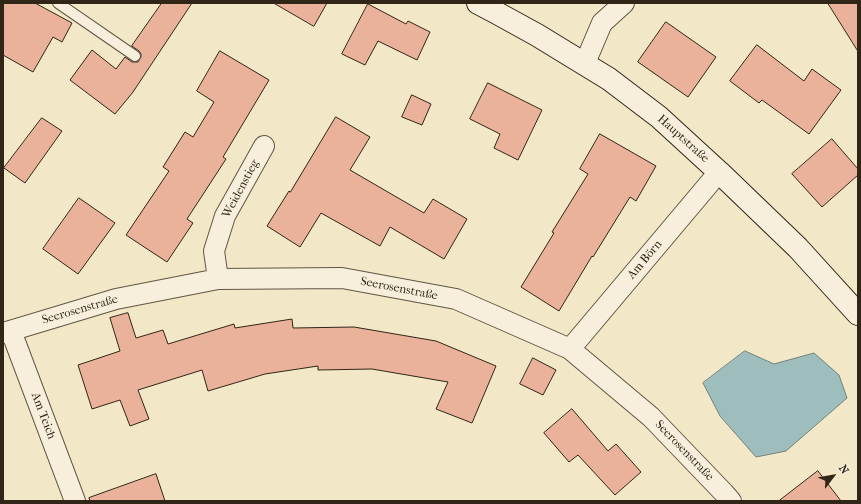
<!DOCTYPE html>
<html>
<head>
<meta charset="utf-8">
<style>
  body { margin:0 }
  #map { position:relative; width:861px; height:504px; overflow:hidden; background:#f2e7c7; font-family:"IM FELL French Canon",serif }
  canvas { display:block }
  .frame { position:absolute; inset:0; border:4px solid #302517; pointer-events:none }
  .north { position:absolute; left:813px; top:456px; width:40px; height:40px; -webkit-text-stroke:3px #f7efdb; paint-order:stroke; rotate:58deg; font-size:11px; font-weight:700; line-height:16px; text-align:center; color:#302517 }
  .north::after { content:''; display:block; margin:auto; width:14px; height:18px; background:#302517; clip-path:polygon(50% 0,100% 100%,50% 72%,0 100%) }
</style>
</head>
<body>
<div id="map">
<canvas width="861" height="504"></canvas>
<div class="frame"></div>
<div class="north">N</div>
</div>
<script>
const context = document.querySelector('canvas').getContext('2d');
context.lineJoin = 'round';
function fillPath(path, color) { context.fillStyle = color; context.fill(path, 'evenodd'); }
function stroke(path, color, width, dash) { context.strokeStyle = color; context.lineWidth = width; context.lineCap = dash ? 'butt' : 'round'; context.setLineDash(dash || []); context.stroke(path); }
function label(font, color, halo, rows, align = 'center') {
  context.font = font + ' "IM FELL French Canon",serif'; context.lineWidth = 3; context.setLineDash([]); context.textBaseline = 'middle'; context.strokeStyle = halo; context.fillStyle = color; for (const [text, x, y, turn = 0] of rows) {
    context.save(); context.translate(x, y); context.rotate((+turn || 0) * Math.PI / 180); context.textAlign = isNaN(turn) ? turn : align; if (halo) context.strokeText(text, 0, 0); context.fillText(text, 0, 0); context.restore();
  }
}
const water = new Path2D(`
  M 745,351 L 774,364 L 814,353 L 839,375 L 847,398 L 786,451 L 756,457 L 720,416 L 703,383 Z`);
fillPath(water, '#9ebebd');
stroke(water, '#72817b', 1);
const building = new Path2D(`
  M 3,3 L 35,3 L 72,23 L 62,42 L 53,37 L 33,72 L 3,55 Z
  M 162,3 L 192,3 L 133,92 L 115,114 L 70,80 L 92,50 L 116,69 L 125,57 L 132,62 L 138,62 L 141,57 L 141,54 L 139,51 L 132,46 Z
  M 274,3 L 327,3 L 314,26 Z
  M 828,3 L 858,3 L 858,51 Z
  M 368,4 L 406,24 L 408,21 L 430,32 L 417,60 L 378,41 L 365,65 L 342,54 Z
  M 666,22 L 716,57 L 688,97 L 638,62 Z
  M 757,45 L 804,81 L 812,69 L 841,90 L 809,134 L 762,100 L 759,103 L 730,81 Z
  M 220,51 L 269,80 L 223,157 L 226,159 L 187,219 L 193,223 L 167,262 L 126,235 L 169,171 L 163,167 L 185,132 L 193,137 L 214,102 L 197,91 Z
  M 488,83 L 542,110 L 518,160 L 494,148 L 500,134 L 470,119 Z
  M 412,95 L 431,104 L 422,125 L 402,117 Z
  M 336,117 L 370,137 L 350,170 L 424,213 L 433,199 L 467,219 L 444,259 L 390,227 L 380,246 L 321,213 L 300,247 L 267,226 L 289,191 L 290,192 Z
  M 42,118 L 62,131 L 25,183 L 4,168 Z
  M 600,134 L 656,166 L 636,201 L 630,197 L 593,257 L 592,256 L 559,311 L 521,287 L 554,233 L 552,232 L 588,174 L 580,169 Z
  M 832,139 L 858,169 L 858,175 L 822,207 L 792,174 Z
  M 79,198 L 115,223 L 78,274 L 43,249 Z
  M 128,313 L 136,338 L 163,330 L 168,344 L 234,324 L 235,328 L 292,319 L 293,328 L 354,327 L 436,341 L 496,366 L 472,423 L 436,409 L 448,382 L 372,369 L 318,370 L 318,366 L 265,374 L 208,391 L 202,370 L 138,390 L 149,419 L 130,426 L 120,400 L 92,409 L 78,365 L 120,351 L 110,318 Z
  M 533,358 L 556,370 L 543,395 L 520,384 Z
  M 572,409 L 608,451 L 616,444 L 641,472 L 615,495 L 578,455 L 569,462 L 544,433 Z
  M 818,471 L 841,501 L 779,501 Z
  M 156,474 L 165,501 L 90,501 L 89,498 Z`);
fillPath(building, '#ebb29b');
stroke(building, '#302517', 1);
const lane = new Path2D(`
  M 58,3 L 135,56`);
const street = new Path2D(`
  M 585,63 L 602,23 L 624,3
  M 218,279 L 214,251 L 225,216 L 264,146
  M 11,331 L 75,501
  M 3,333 L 116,299 L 218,279 L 342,278 L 456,299 L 570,349 L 651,417 L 724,493 L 731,501
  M 570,349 L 719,172`);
const secondary = new Path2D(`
  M 478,3 L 497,13 L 537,35 L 609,79 L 659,117 L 719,172 L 798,248 L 858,314`);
stroke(lane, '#605643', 12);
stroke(street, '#605643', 22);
stroke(secondary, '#302517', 24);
stroke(lane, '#f7efdb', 10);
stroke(street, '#f7efdb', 20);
stroke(secondary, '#f7efdb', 22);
label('12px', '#302517', '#f7efdb', [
  ["Hauptstraße",683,139,42],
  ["Weidenstieg",241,189,-62],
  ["Am Börn",645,260,-50],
  ["Seerosenstraße",399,289,11],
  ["Seerosenstraße",80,310,-16],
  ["Am Teich",43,416,69],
  ["Seerosenstraße",684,451,46]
]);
</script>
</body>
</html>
